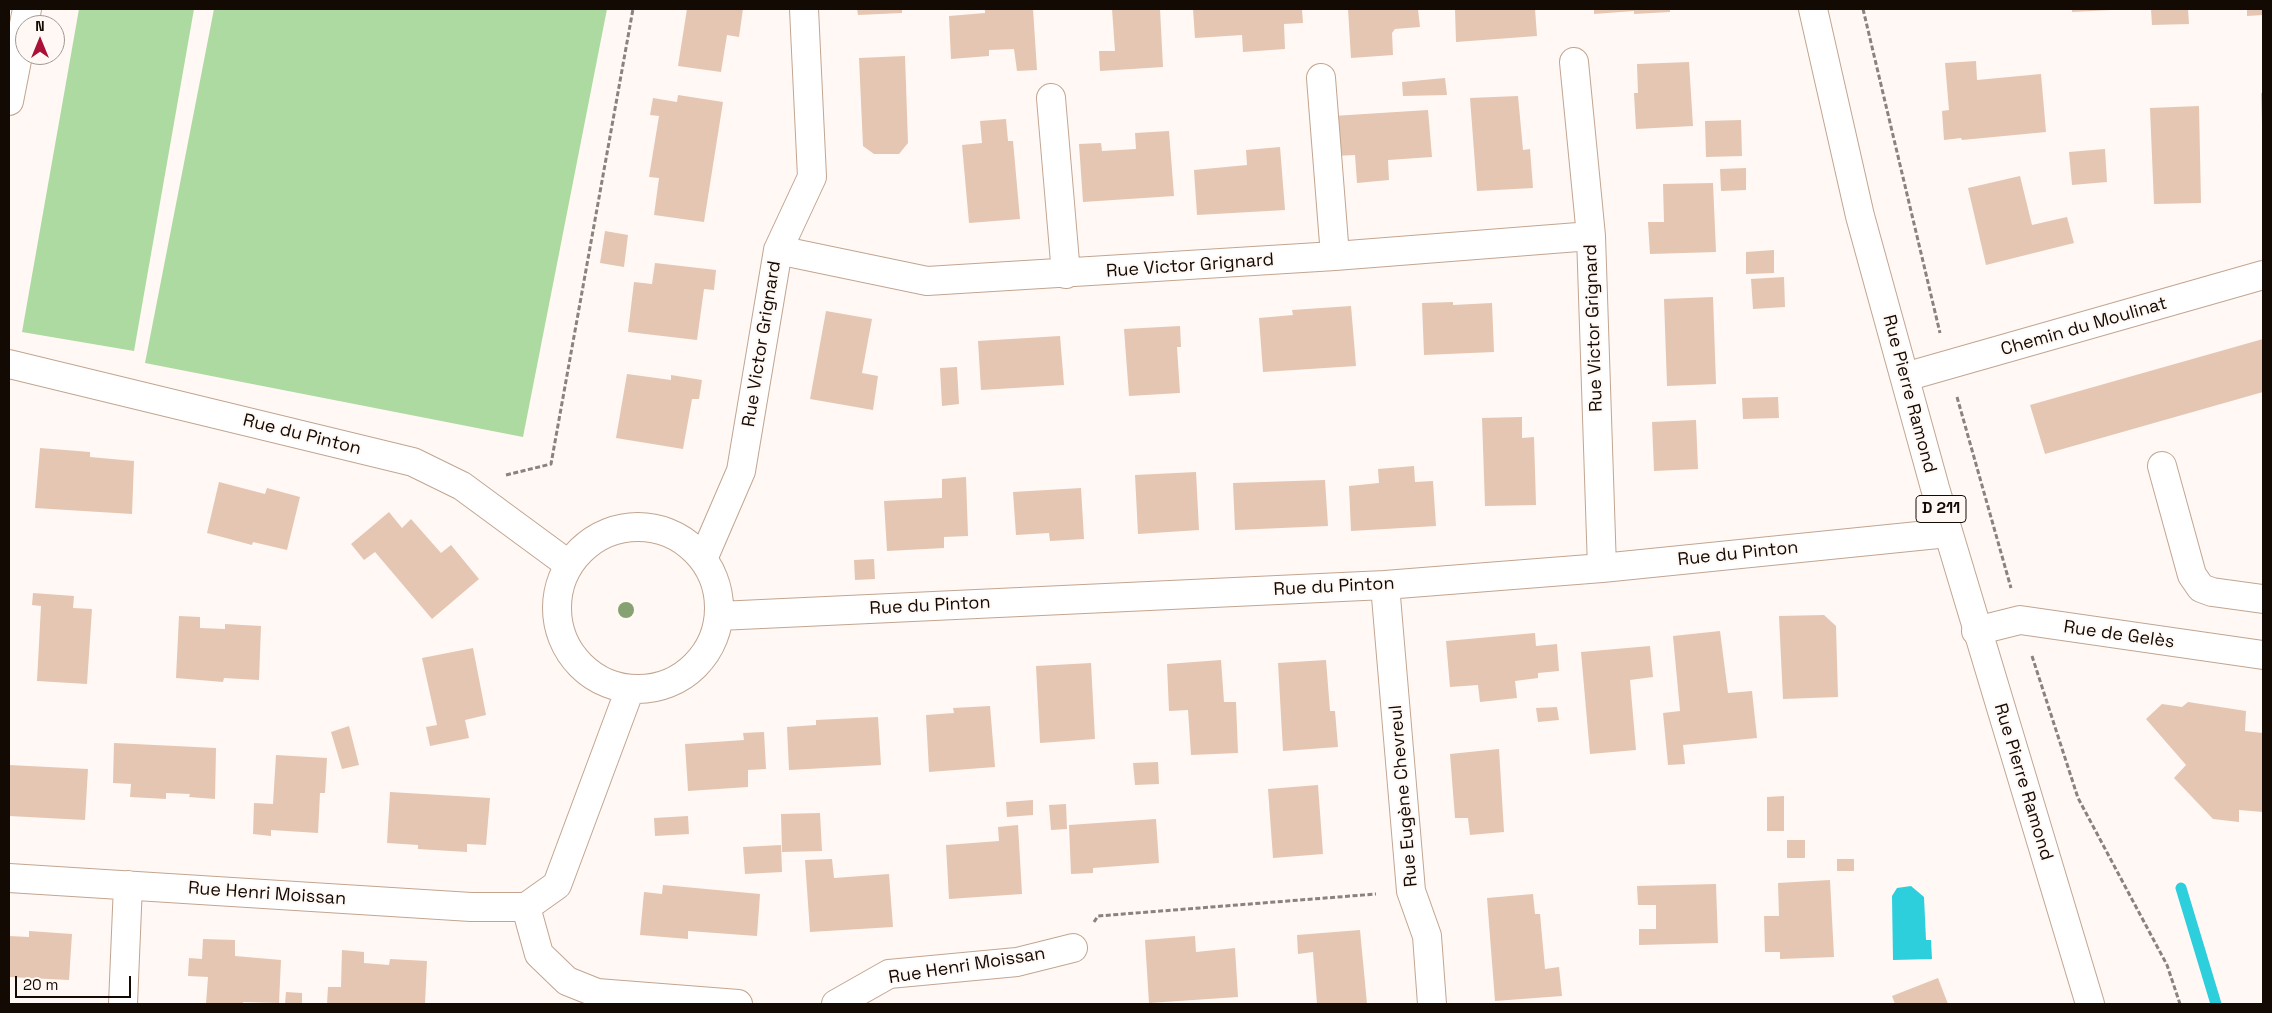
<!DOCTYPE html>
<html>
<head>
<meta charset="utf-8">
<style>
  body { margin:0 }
  #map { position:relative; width:2272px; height:1013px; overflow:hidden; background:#fff8f4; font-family:"Space Grotesk",sans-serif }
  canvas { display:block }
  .frame { position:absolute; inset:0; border:10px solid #140a04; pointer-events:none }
  .north { position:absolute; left:15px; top:15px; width:50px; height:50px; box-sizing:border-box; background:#fff8f4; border:1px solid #a19994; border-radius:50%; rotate:0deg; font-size:14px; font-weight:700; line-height:20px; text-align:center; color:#140a04 }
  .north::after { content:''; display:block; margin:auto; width:18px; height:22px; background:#a91136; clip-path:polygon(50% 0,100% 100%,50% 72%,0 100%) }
  .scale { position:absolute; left:15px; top:976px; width:116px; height:22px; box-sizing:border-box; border:2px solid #140a04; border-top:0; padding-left:6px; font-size:15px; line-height:18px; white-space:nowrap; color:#140a04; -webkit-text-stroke:4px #fff8f4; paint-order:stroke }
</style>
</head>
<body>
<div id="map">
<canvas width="2272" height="1013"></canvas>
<div class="frame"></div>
<div class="north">N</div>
<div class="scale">20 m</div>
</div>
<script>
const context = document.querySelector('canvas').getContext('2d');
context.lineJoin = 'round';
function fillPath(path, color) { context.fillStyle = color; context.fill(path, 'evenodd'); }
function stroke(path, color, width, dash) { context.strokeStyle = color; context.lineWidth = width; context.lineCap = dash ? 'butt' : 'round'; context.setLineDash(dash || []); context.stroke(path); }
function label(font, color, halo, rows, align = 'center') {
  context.font = font + ' "Space Grotesk",sans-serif'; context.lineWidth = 4; context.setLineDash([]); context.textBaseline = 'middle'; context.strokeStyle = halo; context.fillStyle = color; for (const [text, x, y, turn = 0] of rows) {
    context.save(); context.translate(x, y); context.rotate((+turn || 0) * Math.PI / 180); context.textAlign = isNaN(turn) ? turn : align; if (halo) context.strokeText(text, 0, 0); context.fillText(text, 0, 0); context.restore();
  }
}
fillPath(new Path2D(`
  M 79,9 L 194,9 L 134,351 L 22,332 Z
  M 214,9 L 607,9 L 523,437 L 145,363 Z`), '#addaa0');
fillPath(new Path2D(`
  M 1911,886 L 1924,897 L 1926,940 L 1931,940 L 1932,959 L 1893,960 L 1892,896 L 1897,888 Z`), '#2ccfdb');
stroke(new Path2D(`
  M 2181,888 L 2216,1004`), '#2ccfdb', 11);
fillPath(new Path2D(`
  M 687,9 L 743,9 L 739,37 L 727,35 L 721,72 L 678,66 Z
  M 857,9 L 902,9 L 902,13 L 858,15 Z
  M 985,9 L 1033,9 L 1037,70 L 1017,71 L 1014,49 L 989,50 L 989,56 L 951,59 L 949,16 L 985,13 Z
  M 1112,9 L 1160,9 L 1163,67 L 1100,71 L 1099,51 L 1115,51 Z
  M 1193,9 L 1302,9 L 1303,23 L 1284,24 L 1285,49 L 1243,52 L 1242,35 L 1195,38 Z
  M 1348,9 L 1418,9 L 1420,27 L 1395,29 L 1392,33 L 1393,55 L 1351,58 Z
  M 1455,9 L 1535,9 L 1537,36 L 1456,42 Z
  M 1594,9 L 1670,9 L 1670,12 L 1634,14 L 1634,11 L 1594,14 Z
  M 2072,9 L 2111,9 L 2111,10 L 2072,12 Z
  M 2151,9 L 2188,9 L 2189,24 L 2152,25 Z
  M 2247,9 L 2263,9 L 2263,15 L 2247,16 Z
  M 905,56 L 908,143 L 899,154 L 874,154 L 863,146 L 859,58 Z
  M 1976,61 L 1977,80 L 2041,74 L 2046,132 L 1962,140 L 1961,138 L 1944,140 L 1942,111 L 1949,110 L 1945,63 Z
  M 1689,62 L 1693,126 L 1636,129 L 1634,93 L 1638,93 L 1637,64 Z
  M 1445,78 L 1447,95 L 1403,96 L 1402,82 Z
  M 2261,93 L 2263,93 L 2263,124 L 2262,124 Z
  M 678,95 L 723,102 L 704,222 L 654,215 L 659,178 L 649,177 L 659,116 L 650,115 L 653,98 L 677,102 Z
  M 1518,96 L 1523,150 L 1530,149 L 1533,188 L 1477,191 L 1470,98 Z
  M 2199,106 L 2201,203 L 2154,204 L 2150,108 Z
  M 1428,110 L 1432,157 L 1388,160 L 1389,180 L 1357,183 L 1355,155 L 1335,156 L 1333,116 Z
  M 1006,119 L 1008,141 L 1013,141 L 1020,219 L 969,223 L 962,145 L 982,143 L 980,121 Z
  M 1741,120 L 1742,156 L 1706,157 L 1705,121 Z
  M 1169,131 L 1174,196 L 1083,202 L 1079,144 L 1101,143 L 1102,151 L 1136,149 L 1135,133 Z
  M 1280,147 L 1285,210 L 1197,215 L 1194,170 L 1247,165 L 1246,150 Z
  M 2105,149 L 2107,182 L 2072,185 L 2069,152 Z
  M 1746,168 L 1746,190 L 1721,191 L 1720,169 Z
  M 2020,176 L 2032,225 L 2067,217 L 2074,243 L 1986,265 L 1968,188 Z
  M 1713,183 L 1716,252 L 1650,254 L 1648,222 L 1664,222 L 1663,184 Z
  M 605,231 L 628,235 L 624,267 L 600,263 Z
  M 1774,250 L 1774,273 L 1746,274 L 1746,252 Z
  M 655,263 L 716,270 L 714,290 L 704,289 L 697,340 L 628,332 L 634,282 L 652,284 Z
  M 1784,277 L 1785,307 L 1753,309 L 1751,279 Z
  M 1713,297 L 1716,384 L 1667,386 L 1664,299 Z
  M 1453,302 L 1453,305 L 1492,303 L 1494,352 L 1424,355 L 1422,303 Z
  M 1351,306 L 1356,366 L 1263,372 L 1259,318 L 1293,315 L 1292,310 Z
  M 826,311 L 872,319 L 862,373 L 878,376 L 873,410 L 810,399 Z
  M 1180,326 L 1181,347 L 1177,347 L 1180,393 L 1129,396 L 1124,329 Z
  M 1060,336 L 1064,385 L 981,390 L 978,341 Z
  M 2263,339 L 2263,392 L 2045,454 L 2030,405 Z
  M 957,367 L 959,404 L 942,406 L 940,368 Z
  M 627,374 L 671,380 L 671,375 L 702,380 L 699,399 L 692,399 L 683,449 L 616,438 Z
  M 1778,397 L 1779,418 L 1743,419 L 1742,398 Z
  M 1522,417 L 1522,438 L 1534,437 L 1536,505 L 1485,506 L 1482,418 Z
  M 1696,420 L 1698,469 L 1654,471 L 1652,422 Z
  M 40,448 L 90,452 L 90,457 L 134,461 L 132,514 L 35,508 Z
  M 1414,466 L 1415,482 L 1433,481 L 1436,526 L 1351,531 L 1349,486 L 1379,483 L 1378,469 Z
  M 1196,472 L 1199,530 L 1138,534 L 1135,475 Z
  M 966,477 L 968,536 L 944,537 L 944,548 L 887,551 L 884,501 L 942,498 L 942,479 Z
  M 1325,480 L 1328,526 L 1235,530 L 1233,483 Z
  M 219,482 L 265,494 L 267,488 L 300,497 L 287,550 L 253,542 L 252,545 L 207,533 Z
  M 1081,488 L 1084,539 L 1050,541 L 1049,533 L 1016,535 L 1013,492 Z
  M 389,512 L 402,528 L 411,519 L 441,553 L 451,545 L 479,579 L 432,619 L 375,552 L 364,560 L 351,544 Z
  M 874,559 L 875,579 L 855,580 L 854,560 Z
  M 33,593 L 74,596 L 73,608 L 92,609 L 87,684 L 37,681 L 41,606 L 32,605 Z
  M 1824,615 L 1836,626 L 1838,697 L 1783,699 L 1779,616 Z
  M 179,616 L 200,617 L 200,628 L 225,629 L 225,624 L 261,626 L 259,680 L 224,678 L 223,682 L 176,678 Z
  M 1720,631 L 1728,693 L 1752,691 L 1757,738 L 1683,745 L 1685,764 L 1668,765 L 1663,713 L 1680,711 L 1673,636 Z
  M 1535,633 L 1536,646 L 1557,644 L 1559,671 L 1538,673 L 1538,678 L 1515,681 L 1517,698 L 1480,702 L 1478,685 L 1450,687 L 1446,641 Z
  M 1650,646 L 1653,677 L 1630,680 L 1636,750 L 1590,754 L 1581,652 Z
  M 473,648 L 486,715 L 465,720 L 469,738 L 430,746 L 426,727 L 437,725 L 422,658 Z
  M 1221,660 L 1224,702 L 1236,702 L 1238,753 L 1191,755 L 1188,710 L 1169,711 L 1167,664 Z
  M 1326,660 L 1330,711 L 1335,711 L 1338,747 L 1283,751 L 1278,663 Z
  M 1091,663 L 1095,739 L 1040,743 L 1036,666 Z
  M 2188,702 L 2246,711 L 2245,731 L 2263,733 L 2263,812 L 2239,810 L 2239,822 L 2213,819 L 2174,778 L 2186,765 L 2146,719 L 2162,704 L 2182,707 Z
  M 990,706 L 995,767 L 929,772 L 926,715 L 954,713 L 953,708 Z
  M 1557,707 L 1559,720 L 1538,722 L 1536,708 Z
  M 878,717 L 881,765 L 789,770 L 787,727 L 816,725 L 816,720 Z
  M 349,726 L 359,765 L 342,769 L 331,732 Z
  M 764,732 L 766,769 L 748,770 L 748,787 L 688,791 L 685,744 L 744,740 L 743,733 Z
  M 114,743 L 216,748 L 215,799 L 189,797 L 190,794 L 166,793 L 166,799 L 130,797 L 131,784 L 113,783 Z
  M 1499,749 L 1504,832 L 1470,835 L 1468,818 L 1455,818 L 1450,754 Z
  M 276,755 L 327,758 L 325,793 L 320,793 L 318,833 L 271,830 L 271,836 L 253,834 L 254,803 L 273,804 Z
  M 1158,762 L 1159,784 L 1135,785 L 1133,763 Z
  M 9,765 L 88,769 L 85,820 L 9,816 Z
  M 1318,785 L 1323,854 L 1273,858 L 1268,789 Z
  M 390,792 L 490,798 L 486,845 L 467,844 L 467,852 L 418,849 L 418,845 L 387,843 Z
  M 1784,796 L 1784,831 L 1767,831 L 1767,797 Z
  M 1033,800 L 1033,815 L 1007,817 L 1006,802 Z
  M 1066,804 L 1067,829 L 1051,830 L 1049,805 Z
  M 820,813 L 822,851 L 782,852 L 781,814 Z
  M 688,816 L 689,834 L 655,836 L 654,818 Z
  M 1156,819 L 1159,863 L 1093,868 L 1093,873 L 1071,874 L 1069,825 Z
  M 1018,825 L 1022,894 L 949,899 L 946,845 L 999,841 L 998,827 Z
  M 1787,840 L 1805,840 L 1805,858 L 1787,858 Z
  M 781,845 L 782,872 L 745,874 L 743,847 Z
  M 832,859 L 834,878 L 889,874 L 893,927 L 810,932 L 805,860 Z
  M 1837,859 L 1854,859 L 1854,871 L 1837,871 Z
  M 1830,880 L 1834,957 L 1780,959 L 1780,952 L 1765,952 L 1764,916 L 1779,916 L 1778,883 Z
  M 1716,884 L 1718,943 L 1639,945 L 1639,929 L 1656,929 L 1656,905 L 1638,905 L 1637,886 Z
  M 663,885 L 760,894 L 757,936 L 688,931 L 688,939 L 640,935 L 644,892 L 662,894 Z
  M 1533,894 L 1535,914 L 1540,914 L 1545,969 L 1559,967 L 1562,996 L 1495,1001 L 1487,898 Z
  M 1360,930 L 1367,1004 L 1317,1004 L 1313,952 L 1298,954 L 1297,935 Z
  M 29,931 L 72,934 L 69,980 L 9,977 L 9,936 L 29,937 Z
  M 1195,936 L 1196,952 L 1235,948 L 1238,997 L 1149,1003 L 1145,940 Z
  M 203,939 L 235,940 L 235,956 L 281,960 L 279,1003 L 243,1002 L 243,1004 L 206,1004 L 208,977 L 188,976 L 189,958 L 202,959 Z
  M 342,950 L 364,952 L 364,963 L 389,965 L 390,959 L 427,961 L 425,1004 L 327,1004 L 328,987 L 341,987 Z
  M 1938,978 L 1948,1004 L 1895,1004 L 1892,996 Z
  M 286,992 L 302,993 L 302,1004 L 285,1004 Z`), '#e5c6b2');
const minor = new Path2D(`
  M 1574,62 L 1591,236
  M 1321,78 L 1335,256
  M 1051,98 L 1066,274
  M 9,101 L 27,9
  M 778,250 L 812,177 L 804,9
  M 9,364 L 413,462 L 462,486 L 568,564
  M 1905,377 L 2263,275
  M 2162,466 L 2192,575 L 2201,588 L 2212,592 L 2263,599
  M557 608a81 81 0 1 1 162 0a81 81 0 1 1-162 0Z
  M 703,559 L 741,471 L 778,250 L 927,281 L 1335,256 L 1591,236 L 1602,568
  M 1385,585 L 1411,891 L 1427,936 L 1432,1004
  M 719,616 L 1385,585 L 1602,568 L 1948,533
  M 1976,631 L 2020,620 L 2263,655
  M 630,689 L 557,885 L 526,907 L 539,954 L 567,981 L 597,993 L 738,1004
  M 9,878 L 471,907 L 526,907
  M 123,1004 L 128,885
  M 836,1004 L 889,974 L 1017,962 L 1073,948`);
const major = new Path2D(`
  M 1813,9 L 1860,216 L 1935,488 L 2090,1004`);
stroke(minor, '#c2a591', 30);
stroke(major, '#c2a591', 30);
stroke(new Path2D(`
  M 1863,9 L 1940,333
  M 1957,397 L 2011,588
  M 506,475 L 551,464 L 633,9
  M 2032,656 L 2078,798 L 2167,965 L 2180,1004
  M 1094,922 L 1098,916 L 1376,894`), '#8a827d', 3, [5, 2.5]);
stroke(minor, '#fff', 28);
stroke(major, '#fff', 28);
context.fillStyle = '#86a273';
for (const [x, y] of [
  [626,610]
]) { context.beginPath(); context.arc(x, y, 8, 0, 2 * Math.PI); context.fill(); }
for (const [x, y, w] of [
  [1941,509,50]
]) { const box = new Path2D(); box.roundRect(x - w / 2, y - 13.5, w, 27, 4); context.fillStyle = '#fff8f4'; context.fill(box); stroke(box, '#140a04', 1); }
label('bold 16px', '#140a04', null, [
  ["D 211",1941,509]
]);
label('18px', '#140a04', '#fff8f4', [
  ["Rue Victor Grignard",1190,266,-4],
  ["Chemin du Moulinat",2084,327,-16],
  ["Rue Victor Grignard",1594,328,-92],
  ["Rue Victor Grignard",762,344,-81],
  ["Rue Pierre Ramond",1909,394,75],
  ["Rue du Pinton",302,435,14],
  ["Rue du Pinton",1738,554,-6],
  ["Rue du Pinton",1334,587,-3],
  ["Rue du Pinton",930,606,-3],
  ["Rue de Gelès",2119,635,8],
  ["Rue Pierre Ramond",2023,782,73],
  ["Rue Eugène Chevreul",1404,796,-95],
  ["Rue Henri Moissan",267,894,4],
  ["Rue Henri Moissan",967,966,-9]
]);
</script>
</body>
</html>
